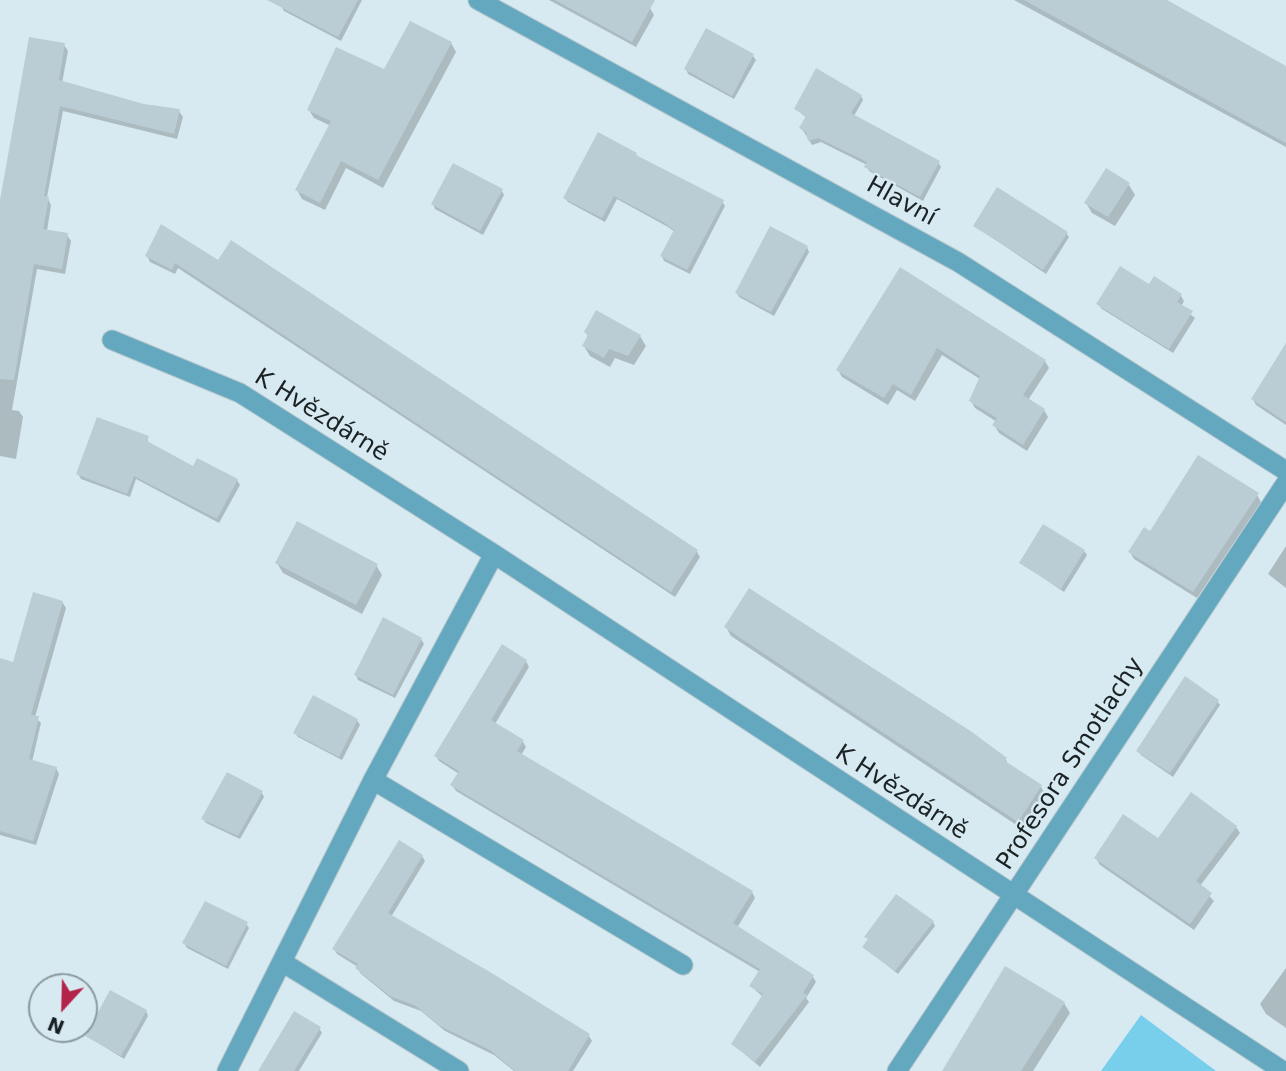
<!DOCTYPE html>
<html>
<head>
<meta charset="utf-8">
<style>
  body { margin:0 }
  #map { position:relative; width:1286px; height:1071px; overflow:hidden; background:#d7eaf1; font-family:"DejaVu Sans",sans-serif }
  canvas { display:block }
  .north { position:absolute; left:28px; top:973px; width:70px; height:70px; box-sizing:border-box; background:#d7eaf1; border:2px solid #8c9a9f; border-radius:50%; rotate:202deg; font-size:19px; font-weight:700; line-height:28px; text-align:center; color:#1b2224 }
  .north::after { content:''; display:block; margin:auto; width:24px; height:32px; background:#b4234a; clip-path:polygon(50% 0,100% 100%,50% 72%,0 100%) }
</style>
</head>
<body>
<div id="map">
<canvas width="1286" height="1071"></canvas>
<div class="north">N</div>
</div>
<script>
const context = document.querySelector('canvas').getContext('2d');
context.lineJoin = 'round';
function fillPath(path, color) { context.fillStyle = color; context.fill(path, 'evenodd'); }
function stroke(path, color, width, dash) { context.strokeStyle = color; context.lineWidth = width; context.lineCap = dash ? 'butt' : 'round'; context.setLineDash(dash || []); context.stroke(path); }
function label(font, color, halo, rows, align = 'center') {
  context.font = font + ' "DejaVu Sans",sans-serif'; context.lineWidth = 5; context.setLineDash([]); context.textBaseline = 'middle'; context.strokeStyle = halo; context.fillStyle = color; for (const [text, x, y, turn = 0] of rows) {
    context.save(); context.translate(x, y); context.rotate((+turn || 0) * Math.PI / 180); context.textAlign = isNaN(turn) ? turn : align; if (halo) context.strokeText(text, 0, 0); context.fillText(text, 0, 0); context.restore();
  }
}
fillPath(new Path2D(`
  M 1141,1015 L 1216,1071 L 1101,1071 Z`), '#77cfec');
fillPath(new Path2D(`
  M 285,0 L 362,0 L 341,41 L 284,11 L 281,6 Z
  M 549,0 L 635,0 L 650,8 L 654,15 L 636,47 Z
  M 1014,0 L 1163,0 L 1286,68 L 1286,147 Z
  M 451,43 L 456,52 L 383,188 L 346,168 L 325,210 L 302,199 L 297,190 L 331,126 L 314,118 L 309,110 Z
  M 64,45 L 68,51 L 62,83 L 144,105 L 179,111 L 183,117 L 177,139 L 63,111 L 47,197 L 51,205 L 47,231 L 67,235 L 71,241 L 65,274 L 37,269 L 12,410 L 19,411 L 23,417 L 16,459 L 0,456 L 0,209 Z
  M 753,56 L 756,60 L 734,99 L 688,74 L 686,69 Z
  M 861,96 L 863,100 L 854,116 L 938,162 L 941,167 L 923,201 L 869,171 L 867,165 L 821,142 L 812,145 L 804,132 L 801,128 L 807,118 L 796,109 Z
  M 636,154 L 638,159 L 722,201 L 725,206 L 690,274 L 664,261 L 662,256 L 675,232 L 668,227 L 617,199 L 605,222 L 568,202 L 565,198 Z
  M 1129,185 L 1135,195 L 1115,226 L 1092,213 L 1086,203 Z
  M 502,191 L 504,195 L 483,235 L 435,209 L 433,204 Z
  M 162,226 L 697,552 L 700,557 L 675,597 L 178,268 L 175,274 L 150,262 L 147,256 Z
  M 975,226 L 1066,233 L 1069,237 L 1046,274 Z
  M 807,247 L 809,252 L 774,316 L 739,297 L 737,293 Z
  M 901,270 L 1045,361 L 1049,368 L 1028,400 L 1044,410 L 1048,417 L 1027,451 L 999,433 L 994,425 L 997,422 L 975,408 L 971,401 L 980,379 L 942,355 L 915,401 L 897,390 L 888,405 L 842,377 L 838,370 Z
  M 1155,278 L 1181,296 L 1184,301 L 1181,307 L 1195,318 L 1173,353 L 1102,309 L 1098,304 L 1149,286 Z
  M 586,332 L 640,336 L 646,346 L 634,365 L 615,358 L 610,367 L 590,356 L 584,346 L 588,337 Z
  M 1286,364 L 1286,425 L 1256,405 L 1253,399 Z
  M 147,437 L 149,445 L 194,468 L 237,480 L 240,485 L 219,523 L 136,479 L 130,497 L 81,479 L 78,474 Z
  M 1257,495 L 1261,502 L 1197,598 L 1134,559 L 1130,552 Z
  M 1286,546 L 1286,588 L 1268,574 Z
  M 1084,551 L 1087,555 L 1064,592 L 1021,563 Z
  M 277,563 L 376,565 L 382,575 L 362,614 L 283,573 Z
  M 62,602 L 66,608 L 35,717 L 41,723 L 32,762 L 56,768 L 59,774 L 36,845 L 0,835 L 0,660 L 14,664 Z
  M 726,627 L 1006,760 L 1009,766 L 1041,787 L 1046,796 L 1024,830 L 731,636 Z
  M 421,639 L 424,644 L 395,698 L 358,680 L 356,675 Z
  M 526,661 L 529,667 L 495,724 L 523,742 L 526,747 L 521,755 L 752,892 L 755,898 L 737,928 L 813,977 L 816,982 L 806,998 L 809,1002 L 760,1067 L 733,1044 L 763,997 L 751,986 L 760,972 L 456,791 L 452,785 L 459,774 L 439,761 L 436,756 Z
  M 1217,701 L 1220,705 L 1173,777 L 1141,755 L 1138,751 Z
  M 357,720 L 360,725 L 342,760 L 298,737 L 295,733 Z
  M 262,793 L 264,797 L 240,839 L 206,823 L 203,819 Z
  M 1236,827 L 1240,833 L 1200,886 L 1214,901 L 1194,930 L 1100,865 L 1096,858 L 1159,840 Z
  M 422,856 L 425,861 L 391,917 L 589,1036 L 592,1041 L 573,1071 L 514,1071 L 494,1055 L 445,1031 L 421,1011 L 394,1001 L 360,973 L 358,967 L 337,954 L 334,949 Z
  M 933,922 L 935,926 L 898,974 L 864,947 L 869,940 L 867,937 Z
  M 246,924 L 249,928 L 228,969 L 187,948 L 184,943 Z
  M 1286,968 L 1286,1028 L 1266,1014 L 1260,1004 Z
  M 1064,1003 L 1070,1013 L 1033,1071 L 943,1071 Z
  M 146,1011 L 148,1016 L 124,1059 L 87,1036 Z
  M 319,1028 L 322,1033 L 299,1071 L 260,1071 Z`), '#0003');
fillPath(new Path2D(`
  M 267,0 L 358,0 L 338,37 Z
  M 555,0 L 655,0 L 632,42 Z
  M 1024,0 L 1167,0 L 1286,66 L 1286,143 Z
  M 410,21 L 452,42 L 378,180 L 341,161 L 320,203 L 295,190 L 331,121 L 307,110 L 336,47 L 384,69 Z
  M 706,28 L 754,54 L 732,96 L 684,69 Z
  M 29,37 L 65,43 L 59,80 L 144,104 L 180,109 L 174,134 L 60,106 L 44,196 L 49,197 L 43,229 L 68,233 L 62,269 L 34,264 L 14,380 L 0,379 L 0,200 Z
  M 816,68 L 862,95 L 851,113 L 940,161 L 920,197 L 864,167 L 867,162 L 818,138 L 808,141 L 806,132 L 799,128 L 806,116 L 794,109 Z
  M 598,132 L 637,153 L 636,155 L 724,200 L 687,270 L 660,256 L 674,230 L 663,222 L 614,196 L 602,218 L 563,198 Z
  M 453,163 L 503,189 L 480,231 L 431,204 Z
  M 1106,168 L 1130,183 L 1108,217 L 1084,203 Z
  M 997,187 L 1068,232 L 1043,270 L 973,226 Z
  M 161,224 L 218,260 L 231,240 L 698,550 L 671,592 L 175,263 L 172,270 L 145,256 Z
  M 770,226 L 808,246 L 771,312 L 735,293 Z
  M 1120,266 L 1149,284 L 1154,276 L 1182,294 L 1177,302 L 1193,311 L 1169,349 L 1096,304 Z
  M 900,267 L 1046,360 L 1023,395 L 1045,409 L 1023,445 L 992,425 L 997,418 L 969,401 L 980,376 L 937,348 L 911,395 L 893,384 L 884,398 L 836,370 Z
  M 596,310 L 641,335 L 628,356 L 609,349 L 604,358 L 582,346 L 588,335 L 584,332 Z
  M 1286,343 L 1286,422 L 1251,399 Z
  M 97,417 L 149,436 L 147,441 L 193,466 L 197,458 L 238,479 L 217,519 L 134,476 L 127,494 L 76,474 Z
  M 1198,455 L 1259,493 L 1193,592 L 1128,552 L 1144,527 L 1150,531 Z
  M 297,521 L 378,564 L 356,605 L 275,563 Z
  M 1043,524 L 1085,550 L 1061,589 L 1019,563 Z
  M 749,588 L 972,732 L 1007,758 L 1005,761 L 1042,785 L 1018,822 L 724,627 Z
  M 33,592 L 63,601 L 31,715 L 39,716 L 29,759 L 57,767 L 33,841 L 0,831 L 0,658 L 13,662 Z
  M 383,617 L 422,638 L 393,695 L 354,675 Z
  M 502,644 L 527,660 L 491,720 L 524,740 L 517,751 L 753,891 L 733,923 L 814,975 L 803,993 L 807,995 L 755,1062 L 731,1044 L 763,994 L 749,986 L 760,969 L 450,785 L 459,771 L 434,756 Z
  M 1185,676 L 1219,700 L 1170,773 L 1136,751 Z
  M 313,695 L 358,719 L 339,757 L 293,733 Z
  M 227,772 L 263,791 L 238,836 L 201,819 Z
  M 1191,792 L 1237,826 L 1196,881 L 1212,893 L 1190,924 L 1094,858 L 1123,814 L 1158,838 Z
  M 399,840 L 423,855 L 388,913 L 490,972 L 590,1034 L 568,1071 L 515,1071 L 490,1050 L 440,1026 L 416,1006 L 390,996 L 355,968 L 358,964 L 332,949 Z
  M 896,894 L 934,921 L 895,971 L 862,947 L 868,939 L 864,937 Z
  M 205,901 L 248,922 L 226,966 L 182,943 Z
  M 1005,966 L 1065,1002 L 1021,1071 L 942,1071 Z
  M 110,990 L 147,1010 L 121,1056 L 85,1036 Z
  M 294,1011 L 321,1027 L 294,1071 L 258,1071 Z`), '#bacdd4');
const minor = new Path2D(`
  M 478,0 L 958,262 L 1286,471
  M 112,340 L 240,393 L 494,554 L 1283,1071
  M 373,780 L 683,965
  M 282,962 L 459,1071
  M 227,1071 L 373,780 L 494,554
  M 897,1071 L 1286,483`);
stroke(minor, '#b5c6cc', 21);
stroke(minor, '#63a8bf', 19);
label('24px', '#1b2224', '#d7eaf1', [
  ["Hlavní",901,202,29],
  ["K Hvězdárně",321,416,32],
  ["Profesora Smotlachy",1071,764,-57],
  ["K Hvězdárně",901,793,33]
]);
</script>
</body>
</html>
